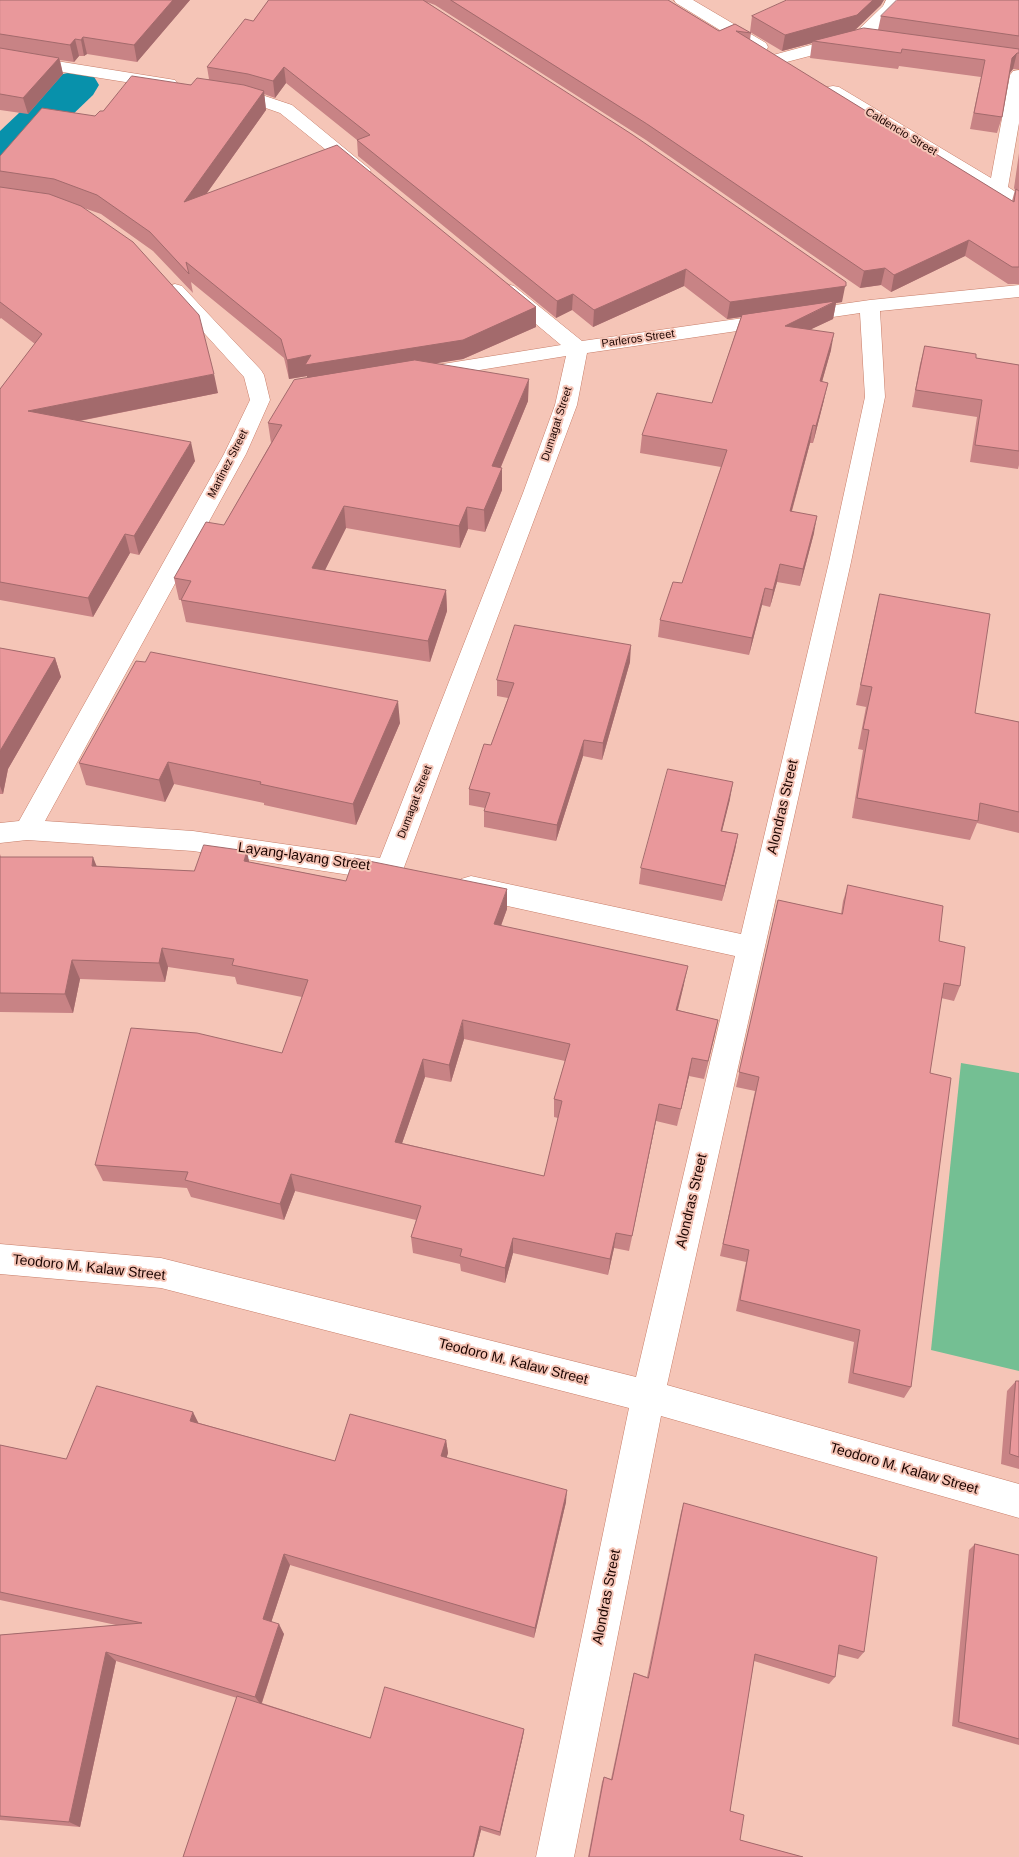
<!DOCTYPE html>
<html>
<head>
<meta charset="utf-8">
<style>
  body { margin:0 }
  canvas { display:block; background:#f5c5b7 }
</style>
</head>
<body>
<canvas width="1019" height="1857"></canvas>
<script>
const context = document.querySelector('canvas').getContext('2d');
context.lineJoin = 'round';
function fillPath(path, color) { context.fillStyle = color; context.fill(path, 'evenodd'); }
function stroke(path, color, width, dash) { context.strokeStyle = color; context.lineWidth = width; context.lineCap = dash ? 'butt' : 'round'; context.setLineDash(dash || []); context.stroke(path); }
function label(font, color, halo, rows, align = 'center') {
  context.font = font + ' Helvetica,sans-serif'; context.lineWidth = 4; context.setLineDash([]); context.textBaseline = 'middle'; context.strokeStyle = halo; context.fillStyle = color; for (const [text, x, y, turn = 0] of rows) {
    context.save(); context.translate(x, y); context.rotate((+turn || 0) * Math.PI / 180); context.textAlign = isNaN(turn) ? turn : align; if (halo) context.strokeText(text, 0, 0); context.fillText(text, 0, 0); context.restore();
  }
}
fillPath(new Path2D(`
  M 961,1063 L 1019,1073 L 1019,1371 L 931,1350 Z`), '#74bf93');
fillPath(new Path2D(`
  M 76,71 L 93,75 L 99,85 L 93,95 L 17,168 L 0,173 L 0,131 L 59,75 Z`), '#0891ab');
const minor = new Path2D(`
  M 674,0 L 693,0 L 766,43 L 768,47 L 766,51 L 754,51 L 676,3 Z
  M 886,0 L 902,0 L 896,11 L 867,41 L 779,64 L 773,63 L 771,59 L 773,55 L 855,33 L 883,6 Z
  M 0,52 L 169,79 L 175,80 L 178,84 L 175,88 L 169,89 L 0,62 Z
  M 1019,70 L 1019,123 L 1008,187 L 1019,194 L 1019,208 L 991,194 L 827,95 L 824,91 L 827,87 L 833,86 L 839,87 L 991,178 L 1010,75 L 1013,71 Z
  M 229,88 L 256,93 L 292,105 L 371,170 L 368,174 L 362,175 L 356,174 L 280,113 L 246,101 L 223,97 L 220,93 L 223,89 Z
  M 175,284 L 182,286 L 261,370 L 264,375 L 270,400 L 246,454 L 45,821 L 193,831 L 380,858 L 523,493 L 555,405 L 566,356 L 424,379 L 417,377 L 414,373 L 417,369 L 424,367 L 561,345 L 500,294 L 497,290 L 500,286 L 507,284 L 514,286 L 582,341 L 870,300 L 1019,285 L 1019,297 L 880,311 L 885,397 L 851,562 L 667,1385 L 1019,1484 L 1019,1518 L 661,1416 L 574,1857 L 536,1857 L 629,1408 L 161,1288 L 0,1274 L 0,1244 L 161,1258 L 636,1377 L 735,956 L 471,898 L 461,895 L 458,887 L 461,879 L 471,876 L 741,934 L 829,562 L 865,397 L 860,313 L 587,353 L 577,405 L 403,870 L 399,878 L 389,881 L 193,851 L 27,840 L 0,843 L 0,823 L 19,821 L 224,454 L 250,400 L 244,377 L 165,290 L 168,286 Z`);
stroke(minor, '#c77d68', 1);
fillPath(minor, '#fff');
fillPath(new Path2D(`
  M 0,0 L 190,0 L 137,62 L 87,54 L 84,56 L 79,56 L 74,62 L 60,60 L 63,74 L 28,114 L 0,110 Z
  M 269,0 L 668,0 L 719,31 L 735,24 L 751,33 L 750,40 L 1012,201 L 1015,190 L 1014,188 L 1019,153 L 1019,284 L 1008,284 L 965,256 L 891,292 L 881,285 L 860,288 L 646,140 L 435,5 L 427,2 L 842,302 L 836,303 L 833,319 L 811,329 L 831,350 L 822,382 L 824,400 L 813,443 L 810,443 L 792,511 L 814,533 L 800,586 L 777,582 L 770,607 L 762,605 L 749,655 L 658,637 L 660,620 L 682,583 L 721,467 L 640,453 L 642,435 L 712,403 L 741,317 L 727,319 L 684,286 L 593,327 L 572,310 L 556,318 L 358,156 L 357,140 L 286,83 L 275,98 L 264,94 L 266,110 L 207,193 L 536,327 L 463,359 L 435,363 L 528,401 L 501,467 L 502,490 L 485,532 L 468,529 L 460,548 L 346,528 L 325,570 L 446,590 L 447,611 L 430,662 L 186,622 L 181,600 L 179,600 L 174,578 L 224,525 L 271,443 L 268,423 L 307,378 L 307,376 L 289,379 L 284,358 L 191,282 L 193,293 L 153,251 L 101,214 L 81,207 L 218,393 L 80,421 L 195,461 L 139,555 L 130,553 L 93,617 L 0,600 L 0,389 L 35,344 L 1,318 L 0,319 L 0,156 L 95,116 L 103,111 L 209,79 L 207,67 L 253,21 Z
  M 1019,0 L 1019,69 L 1013,69 L 1010,73 L 1002,117 L 997,133 L 970,129 L 981,77 L 899,66 L 898,69 L 810,58 L 812,43 L 782,51 L 750,32 L 752,16 L 881,5 L 855,30 L 878,30 L 881,16 Z
  M 925,346 L 976,358 L 1019,365 L 1019,465 L 1018,469 L 970,462 L 977,417 L 912,407 L 920,364 Z
  M 880,594 L 975,713 L 1019,722 L 1019,833 L 977,823 L 970,840 L 852,818 L 863,750 L 858,749 L 866,707 L 856,705 L 875,614 Z
  M 0,648 L 55,658 L 61,677 L 8,769 L 3,794 L 0,794 Z
  M 630,662 L 602,760 L 583,756 L 556,841 L 484,827 L 484,811 L 485,808 L 469,805 L 469,789 L 491,745 L 508,698 L 497,696 L 497,680 Z
  M 400,723 L 356,825 L 264,805 L 264,803 L 174,784 L 165,802 L 86,785 L 79,763 Z
  M 730,799 L 722,831 L 738,834 L 735,850 L 722,901 L 639,884 L 641,868 Z
  M 0,854 L 1,857 L 97,866 L 194,871 L 250,862 L 346,881 L 507,909 L 501,926 L 684,984 L 678,1010 L 718,1020 L 704,1079 L 689,1076 L 677,1126 L 656,1121 L 629,1251 L 614,1248 L 608,1275 L 513,1253 L 505,1283 L 461,1271 L 460,1264 L 413,1253 L 411,1237 L 416,1220 L 295,1191 L 284,1220 L 191,1197 L 187,1188 L 103,1181 L 95,1165 L 282,1053 L 302,997 L 237,984 L 235,977 L 168,967 L 165,982 L 80,979 L 73,1013 L 0,1012 ZM 464,1039 L 565,1061 L 554,1099 L 554,1117 L 558,1118 L 544,1176 L 402,1143 L 425,1077 L 451,1082 Z
  M 848,885 L 939,941 L 960,986 L 954,1001 L 941,998 L 930,1073 L 911,1387 L 904,1398 L 848,1383 L 854,1342 L 736,1311 L 746,1262 L 720,1256 L 755,1091 L 736,1087 L 778,900 L 841,914 L 843,901 Z
  M 1016,1381 L 1019,1381 L 1019,1469 L 1001,1464 L 1007,1391 Z
  M 199,1423 L 335,1461 L 446,1440 L 448,1453 L 446,1458 L 566,1502 L 534,1638 L 290,1565 L 271,1622 L 284,1634 L 262,1703 L 370,1738 L 524,1729 L 523,1736 L 500,1836 L 481,1830 L 474,1857 L 183,1857 L 237,1698 L 116,1661 L 80,1827 L 0,1820 L 0,1635 L 116,1625 L 0,1600 L 0,1445 L 66,1459 Z
  M 684,1503 L 864,1652 L 858,1659 L 838,1654 L 835,1677 L 829,1684 L 754,1661 L 730,1811 L 740,1840 L 803,1857 L 588,1857 L 602,1782 L 604,1777 L 611,1779 L 632,1680 L 634,1673 L 647,1677 L 681,1512 Z
  M 975,1544 L 1019,1555 L 1019,1745 L 952,1726 L 969,1550 Z`), '#c88385');
fillPath(new Path2D(`
  M 173,0 L 190,0 L 137,62 L 134,45 Z
  M 873,0 L 884,0 L 881,5 L 854,31 L 813,41 L 812,43 L 782,51 L 785,35 Z
  M 83,37 L 87,54 L 84,56 L 81,40 Z
  M 75,39 L 79,56 L 74,62 L 70,45 Z
  M 1017,53 L 1013,69 L 1008,75 L 1012,58 Z
  M 59,58 L 63,74 L 28,114 L 23,98 Z
  M 284,67 L 286,83 L 275,98 L 273,81 Z
  M 264,91 L 266,110 L 187,221 L 184,202 Z
  M 969,240 L 965,256 L 891,292 L 894,275 Z
  M 885,268 L 881,285 L 860,288 L 864,271 Z
  M 686,269 L 684,286 L 593,327 L 594,310 Z
  M 846,282 L 842,302 L 836,303 L 833,319 L 782,343 L 785,326 L 831,304 L 727,319 L 730,302 Z
  M 573,294 L 572,310 L 556,318 L 557,301 Z
  M 536,307 L 536,327 L 463,359 L 308,384 L 307,376 L 289,379 L 287,360 Z
  M 834,333 L 831,350 L 817,399 L 820,381 Z
  M 214,374 L 218,393 L 33,430 L 28,411 Z
  M 529,379 L 528,401 L 492,488 L 492,466 Z
  M 828,383 L 824,400 L 813,443 L 816,426 Z
  M 813,425 L 810,443 L 787,528 L 790,511 Z
  M 191,442 L 195,461 L 139,555 L 134,536 Z
  M 502,468 L 502,490 L 485,532 L 484,510 Z
  M 344,506 L 346,528 L 315,590 L 312,568 Z
  M 467,507 L 468,529 L 460,548 L 459,526 Z
  M 817,516 L 814,533 L 800,586 L 803,569 Z
  M 125,534 L 130,553 L 93,617 L 88,598 Z
  M 780,564 L 777,582 L 770,607 L 773,590 Z
  M 765,588 L 762,605 L 749,655 L 752,638 Z
  M 446,590 L 447,611 L 430,662 L 428,641 Z
  M 631,645 L 630,662 L 602,760 L 603,743 Z
  M 55,658 L 61,677 L 8,769 L 3,794 L 0,786 L 0,751 Z
  M 398,701 L 400,723 L 356,825 L 353,804 Z
  M 584,740 L 583,756 L 556,841 L 557,825 Z
  M 168,762 L 174,784 L 165,802 L 159,780 Z
  M 733,782 L 730,799 L 718,847 L 721,831 Z
  M 738,834 L 735,850 L 722,901 L 725,886 Z
  M 247,851 L 251,871 L 244,861 Z
  M 93,857 L 101,877 L 92,866 Z
  M 507,889 L 507,909 L 494,944 L 494,924 Z
  M 162,948 L 168,967 L 165,982 L 159,963 Z
  M 72,960 L 80,979 L 73,1013 L 65,994 Z
  M 688,966 L 684,984 L 673,1028 L 676,1010 Z
  M 463,1020 L 464,1039 L 451,1082 L 449,1065 Z
  M 718,1020 L 714,1038 L 704,1079 L 708,1061 Z
  M 692,1058 L 689,1076 L 677,1126 L 681,1109 Z
  M 423,1059 L 425,1077 L 397,1158 L 395,1142 Z
  M 659,1104 L 656,1121 L 629,1251 L 632,1236 Z
  M 291,1174 L 295,1191 L 284,1220 L 280,1204 Z
  M 616,1233 L 614,1248 L 608,1275 L 610,1259 Z
  M 513,1238 L 513,1253 L 505,1283 L 505,1268 Z
  M 193,1412 L 200,1426 L 190,1421 Z
  M 446,1440 L 448,1453 L 443,1470 L 441,1456 Z
  M 567,1490 L 566,1502 L 534,1638 L 535,1628 Z
  M 284,1554 L 290,1565 L 269,1629 L 263,1619 Z
  M 279,1624 L 284,1634 L 261,1705 L 255,1697 Z
  M 106,1652 L 116,1661 L 80,1827 L 69,1822 Z
  M 524,1729 L 523,1736 L 500,1836 L 500,1832 Z
  M 480,1826 L 481,1830 L 474,1857 L 473,1857 Z`), '#a36a6c');
const building = new Path2D(`
  M 0,0 L 173,0 L 134,45 L 83,37 L 81,40 L 75,39 L 70,45 L 0,34 Z
  M 269,0 L 423,0 L 633,135 L 846,282 L 846,286 L 730,302 L 686,269 L 594,310 L 573,294 L 557,301 L 357,140 L 370,135 L 284,67 L 273,81 L 248,74 L 207,67 L 245,19 L 253,21 Z
  M 451,0 L 668,0 L 719,31 L 735,24 L 751,33 L 736,31 L 1014,202 L 1016,189 L 1019,191 L 1019,267 L 1012,267 L 969,240 L 894,275 L 885,268 L 864,271 L 647,124 Z
  M 787,0 L 873,0 L 857,15 L 785,35 L 752,16 Z
  M 897,0 L 1019,0 L 1019,36 L 881,16 Z
  M 864,28 L 1019,49 L 1019,53 L 1017,53 L 1012,58 L 1002,117 L 974,113 L 985,60 L 902,49 L 901,53 L 813,41 Z
  M 0,48 L 59,58 L 23,98 L 0,94 Z
  M 132,76 L 191,85 L 197,78 L 244,85 L 264,91 L 184,202 L 337,145 L 536,307 L 463,340 L 305,365 L 311,355 L 287,360 L 281,339 L 186,262 L 189,274 L 150,232 L 97,195 L 54,179 L 0,171 L 0,156 L 42,108 L 95,116 L 100,111 L 103,111 Z
  M 0,187 L 49,194 L 81,206 L 133,242 L 199,315 L 214,374 L 28,411 L 191,442 L 134,536 L 125,534 L 88,598 L 0,582 L 0,389 L 42,334 L 0,302 Z
  M 836,301 L 785,326 L 834,333 L 820,381 L 828,383 L 816,426 L 813,425 L 790,511 L 817,516 L 803,569 L 780,564 L 773,590 L 765,588 L 752,638 L 660,620 L 673,582 L 682,583 L 727,450 L 642,435 L 657,393 L 712,403 L 742,315 Z
  M 925,346 L 976,354 L 976,358 L 1019,365 L 1019,451 L 975,445 L 982,400 L 916,390 Z
  M 415,360 L 529,379 L 492,466 L 502,468 L 484,510 L 467,507 L 459,526 L 344,506 L 312,568 L 446,590 L 428,641 L 181,600 L 191,581 L 174,578 L 206,522 L 224,525 L 282,425 L 268,423 L 294,380 Z
  M 880,594 L 990,614 L 975,713 L 1019,722 L 1019,812 L 980,803 L 978,821 L 857,798 L 869,730 L 863,729 L 872,687 L 861,685 Z
  M 515,625 L 631,645 L 603,743 L 584,740 L 557,825 L 484,811 L 490,793 L 469,789 L 484,744 L 491,745 L 514,683 L 497,680 Z
  M 0,648 L 55,658 L 0,751 L 0,753 Z
  M 151,652 L 398,701 L 353,804 L 260,784 L 261,782 L 168,762 L 159,780 L 79,763 L 136,661 L 145,662 Z
  M 668,769 L 733,782 L 721,831 L 738,834 L 725,886 L 641,868 Z
  M 204,845 L 247,851 L 244,861 L 346,881 L 354,858 L 507,889 L 494,924 L 688,966 L 676,1010 L 718,1020 L 708,1061 L 692,1058 L 681,1109 L 659,1104 L 632,1236 L 616,1233 L 610,1259 L 513,1238 L 505,1268 L 460,1256 L 462,1249 L 411,1237 L 421,1206 L 291,1174 L 280,1204 L 185,1180 L 188,1172 L 95,1165 L 131,1028 L 197,1033 L 282,1053 L 308,980 L 232,965 L 234,959 L 162,948 L 159,963 L 72,960 L 65,994 L 0,993 L 0,857 L 93,857 L 92,866 L 194,871 ZM 463,1020 L 570,1044 L 554,1099 L 562,1101 L 544,1176 L 395,1142 L 423,1059 L 449,1065 Z
  M 848,885 L 943,906 L 939,941 L 965,947 L 960,986 L 944,983 L 930,1073 L 951,1078 L 911,1387 L 853,1373 L 860,1330 L 740,1300 L 749,1250 L 723,1244 L 759,1077 L 739,1072 L 778,900 L 842,914 Z
  M 1016,1381 L 1019,1381 L 1019,1457 L 1010,1454 Z
  M 97,1386 L 193,1412 L 190,1421 L 335,1461 L 350,1414 L 446,1440 L 441,1456 L 567,1490 L 535,1628 L 284,1554 L 263,1619 L 279,1624 L 255,1697 L 106,1652 L 69,1822 L 0,1816 L 0,1635 L 142,1623 L 0,1592 L 0,1445 L 66,1459 Z
  M 684,1503 L 877,1557 L 864,1652 L 839,1645 L 835,1677 L 755,1654 L 730,1811 L 744,1815 L 740,1840 L 803,1857 L 589,1857 L 604,1777 L 612,1780 L 634,1673 L 648,1678 Z
  M 975,1544 L 1019,1555 L 1019,1739 L 959,1722 Z
  M 385,1687 L 524,1729 L 500,1832 L 480,1826 L 473,1857 L 183,1857 L 237,1696 L 370,1738 Z`);
fillPath(building, '#e9989b');
stroke(building, '#a36a6c', 1);
label('11px', '#1c0400', '#f5c5b7', [
  ["Caldencio Street",901,132,31],
  ["Parleros Street",638,339,-8],
  ["Dumagat Street",557,424,-72],
  ["Martinez Street",228,464,-63],
  ["Dumagat Street",415,802,-69]
]);
label('14px', '#1c0400', '#f5c5b7', [
  ["Alondras Street",783,807,-77],
  ["Layang-layang Street",304,857,8],
  ["Alondras Street",692,1201,-77],
  ["Teodoro M. Kalaw Street",89,1268,6],
  ["Teodoro M. Kalaw Street",513,1362,14],
  ["Teodoro M. Kalaw Street",904,1469,16],
  ["Alondras Street",607,1597,-79]
]);
</script>
</body>
</html>
